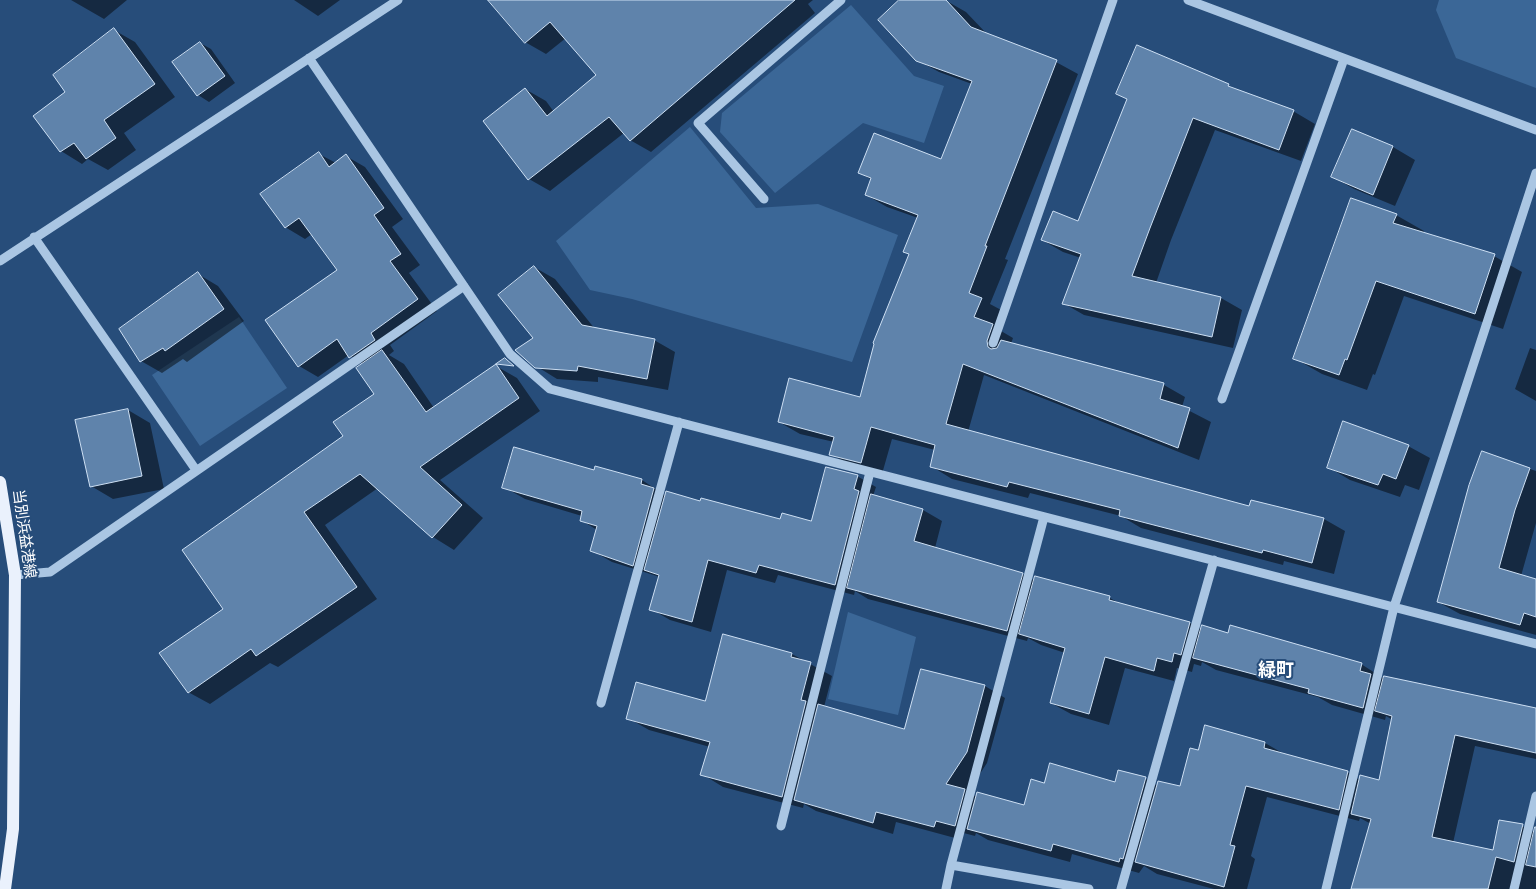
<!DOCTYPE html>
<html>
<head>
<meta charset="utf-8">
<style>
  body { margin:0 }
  canvas { display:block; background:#274d7a }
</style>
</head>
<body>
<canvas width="1536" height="889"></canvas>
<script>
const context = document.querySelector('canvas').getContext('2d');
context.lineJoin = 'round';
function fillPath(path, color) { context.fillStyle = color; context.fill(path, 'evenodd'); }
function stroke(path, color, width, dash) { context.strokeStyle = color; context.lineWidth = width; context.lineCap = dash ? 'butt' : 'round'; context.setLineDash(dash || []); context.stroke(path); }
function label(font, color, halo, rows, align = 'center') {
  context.font = font + ' Montserrat,"Noto Sans JP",sans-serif'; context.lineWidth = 4; context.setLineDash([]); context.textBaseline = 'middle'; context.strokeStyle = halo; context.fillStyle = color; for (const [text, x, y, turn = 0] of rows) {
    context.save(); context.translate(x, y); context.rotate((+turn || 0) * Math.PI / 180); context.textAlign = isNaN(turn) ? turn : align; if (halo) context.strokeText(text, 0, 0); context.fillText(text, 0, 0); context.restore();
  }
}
fillPath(new Path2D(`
  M 1439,0 L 1536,0 L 1536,88 L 1456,58 L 1436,10 Z
  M 851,5 L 914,76 L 944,86 L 924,143 L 863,123 L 775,193 L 720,132 L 722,113 Z
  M 690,127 L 756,208 L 818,204 L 898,235 L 852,362 L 632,299 L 590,290 L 556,241 Z
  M 239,317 L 287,388 L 200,446 L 152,375 Z
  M 848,612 L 916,637 L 898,715 L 828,699 Z`), '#3b6797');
fillPath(new Path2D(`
  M 71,0 L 127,0 L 104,19 Z
  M 294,0 L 340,0 L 318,16 Z
  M 492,0 L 813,0 L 808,4 L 815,13 L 651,152 L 630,140 L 624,133 L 550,191 L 529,179 L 525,89 L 546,101 L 554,112 L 598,75 L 566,38 L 546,54 L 525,42 Z
  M 901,0 L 945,0 L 966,12 L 987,34 L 1056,62 L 1078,74 L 1005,259 L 1008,260 L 990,304 L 1003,311 L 996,328 L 1013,338 L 1011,344 L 1164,385 L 1185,397 L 1182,407 L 1211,422 L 1199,460 L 984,375 L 968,432 L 1250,507 L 1252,501 L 1324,519 L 1345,531 L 1334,574 L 1284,561 L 1283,565 L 1141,528 L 1121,516 L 1030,493 L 1028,498 L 952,479 L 931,466 L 935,450 L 892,439 L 882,474 L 852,466 L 831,454 L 834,442 L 800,434 L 779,422 L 861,399 L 910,254 L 905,252 L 918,218 L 887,207 L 866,195 L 872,180 L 860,173 L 941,160 L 972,84 L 939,72 L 917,60 Z
  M 114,30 L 135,42 L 175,97 L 124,133 L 136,150 L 108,170 L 88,159 L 82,164 L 61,151 L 35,116 L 67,93 Z
  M 200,43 L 211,49 L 235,83 L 209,102 L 198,95 Z
  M 1138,46 L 1238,91 L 1293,111 L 1315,124 L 1301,161 L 1215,130 L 1171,240 L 1156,283 L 1221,298 L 1242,310 L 1233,348 L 1084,315 L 1063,303 L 1081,258 L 1063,252 L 1042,240 L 1079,223 L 1128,99 Z
  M 1352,130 L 1393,147 L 1415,160 L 1395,206 L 1354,189 L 1333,177 Z
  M 319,154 L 336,163 L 346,156 L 365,167 L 403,219 L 392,227 L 420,265 L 409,273 L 437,311 L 390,345 L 394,351 L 389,355 L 404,364 L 434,408 L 496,366 L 517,378 L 540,411 L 440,480 L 483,518 L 454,550 L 433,537 L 378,488 L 325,525 L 377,599 L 278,667 L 270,663 L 210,704 L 188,692 L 225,609 L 375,394 L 364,364 L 349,355 L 318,377 L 299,366 L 338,270 L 312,234 L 305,239 L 285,227 Z
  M 1396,215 L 1424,231 L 1423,233 L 1494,256 L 1522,272 L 1503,329 L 1404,296 L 1375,375 L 1373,374 L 1367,390 L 1322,374 L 1294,358 Z
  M 534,267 L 555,279 L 595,329 L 654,340 L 675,352 L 668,390 L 598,377 L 598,382 L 557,379 L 536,366 Z
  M 198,274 L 218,286 L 244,321 L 187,362 L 183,359 L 162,373 L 141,361 Z
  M 1530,348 L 1536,350 L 1536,401 L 1515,389 Z
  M 128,410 L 150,423 L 164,489 L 113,499 L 91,486 Z
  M 1408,446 L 1430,458 L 1419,490 L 1405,485 L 1400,497 L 1350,480 L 1328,467 Z
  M 1483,453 L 1536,471 L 1536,523 L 1521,576 L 1536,580 L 1536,635 L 1460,614 L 1438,602 Z
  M 595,468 L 642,480 L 666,496 L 781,521 L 811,523 L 857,476 L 876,487 L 873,496 L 923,510 L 942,521 L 935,548 L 1022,574 L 1035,581 L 1036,577 L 1110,598 L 1122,605 L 1190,623 L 1202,630 L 1361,664 L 1383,678 L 1536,709 L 1536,759 L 1475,746 L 1453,843 L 1494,852 L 1522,826 L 1535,833 L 1536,829 L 1536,889 L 1352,889 L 1371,824 L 1360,818 L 1359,821 L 1267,797 L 1251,856 L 1255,859 L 1247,889 L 1214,889 L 1157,874 L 1144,866 L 1139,873 L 1072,854 L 1070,862 L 988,840 L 976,833 L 975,836 L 956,831 L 955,838 L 896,822 L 893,834 L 816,811 L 804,804 L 803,808 L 723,787 L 702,774 L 710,747 L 649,730 L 628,718 L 706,703 L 792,654 L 832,676 L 824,707 L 905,730 L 922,670 L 985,686 L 1005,698 L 987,763 L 968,792 L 977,797 L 1025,806 L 1045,784 L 1116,783 L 1119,771 L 1146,779 L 1158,786 L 1181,788 L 1199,751 L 1205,727 L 1265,743 L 1286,755 L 1347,772 L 1360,780 L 1380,781 L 1393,720 L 1386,716 L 1385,720 L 1332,705 L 1318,697 L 1216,670 L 1202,662 L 1201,666 L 1194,664 L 1192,672 L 1177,668 L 1174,681 L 1125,668 L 1109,725 L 1071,714 L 1051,703 L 1065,653 L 1041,645 L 1028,638 L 1027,641 L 868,599 L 855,591 L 854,595 L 778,575 L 775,583 L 727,570 L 711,632 L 670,620 L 651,609 L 660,577 L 612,562 L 591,550 L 597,530 L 581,520 L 582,516 L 525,499 L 504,487 L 594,472 Z`), '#0007');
const building = new Path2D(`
  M 488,0 L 795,0 L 630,141 L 609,117 L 528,180 L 483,121 L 525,88 L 547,116 L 596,75 L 550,22 L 525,43 Z
  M 899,0 L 946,0 L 971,27 L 1057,60 L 985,246 L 987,246 L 969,293 L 982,298 L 974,317 L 993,324 L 987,341 L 988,347 L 991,349 L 997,348 L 1001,340 L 1164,383 L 1160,399 L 1190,408 L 1178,448 L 963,364 L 946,424 L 1249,506 L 1251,500 L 1324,518 L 1312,563 L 1263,550 L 1262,553 L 1119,516 L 1120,510 L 1009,482 L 1007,487 L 930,467 L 935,445 L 871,427 L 861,463 L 829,455 L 834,437 L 778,422 L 789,378 L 860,397 L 874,344 L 873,343 L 909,254 L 903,252 L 918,215 L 865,195 L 871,178 L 858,173 L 874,133 L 941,159 L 972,81 L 916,61 L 878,20 Z
  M 114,28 L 155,84 L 104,120 L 116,138 L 86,159 L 74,143 L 60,152 L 33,116 L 65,92 L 53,75 Z
  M 200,42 L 225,76 L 197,96 L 172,62 Z
  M 1137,45 L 1229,84 L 1228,86 L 1294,110 L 1279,150 L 1193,118 L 1150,228 L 1132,276 L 1221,297 L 1212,337 L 1062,304 L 1081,254 L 1041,240 L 1053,211 L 1078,221 L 1127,99 L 1116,94 Z
  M 1352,129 L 1393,146 L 1373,195 L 1331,177 Z
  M 319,152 L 329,167 L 346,154 L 384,208 L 374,215 L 401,254 L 390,261 L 418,299 L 371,333 L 375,340 L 349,358 L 337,339 L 298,367 L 265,320 L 337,270 L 299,218 L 285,228 L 260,194 Z
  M 1351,198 L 1397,214 L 1393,223 L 1495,254 L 1475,314 L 1376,281 L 1347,360 L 1345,359 L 1339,375 L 1293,359 Z
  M 534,266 L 582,325 L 655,339 L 647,379 L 578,366 L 577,371 L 535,368 L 515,350 L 533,338 L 498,295 Z
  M 198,272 L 224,309 L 165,351 L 163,348 L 140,362 L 119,329 Z
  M 382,350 L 426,412 L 496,364 L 519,398 L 420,467 L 462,505 L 432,538 L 360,474 L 304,512 L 357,587 L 256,656 L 251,649 L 188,693 L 159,653 L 223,609 L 182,550 L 343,436 L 333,422 L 374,394 L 356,368 Z
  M 505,358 L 506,359 L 514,366 L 496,364 Z
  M 128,409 L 142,476 L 90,487 L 75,420 Z
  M 1343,421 L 1409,445 L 1396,479 L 1383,474 L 1378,485 L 1327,468 Z
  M 514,447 L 594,470 L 595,466 L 642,479 L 641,484 L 654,488 L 633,566 L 590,551 L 597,526 L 580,521 L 582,511 L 502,488 Z
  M 1482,451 L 1530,468 L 1515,510 L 1499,568 L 1536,579 L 1536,617 L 1524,613 L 1520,625 L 1437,602 L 1469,485 Z
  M 826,467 L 858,475 L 854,489 L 859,491 L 835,585 L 759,565 L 756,573 L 708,560 L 692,622 L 649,610 L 659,575 L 644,570 L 666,491 L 700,501 L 701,498 L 780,519 L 782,513 L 811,521 Z
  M 871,494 L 923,509 L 914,541 L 1023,573 L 1007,631 L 847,588 Z
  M 1035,576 L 1110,596 L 1109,600 L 1190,622 L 1181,655 L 1174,653 L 1172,662 L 1157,658 L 1154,671 L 1105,657 L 1089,714 L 1050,703 L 1065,648 L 1019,634 Z
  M 1202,625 L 1228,633 L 1230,625 L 1362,663 L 1360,671 L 1371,674 L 1363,708 L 1308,693 L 1309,689 L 1193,658 Z
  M 723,634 L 792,653 L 791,657 L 811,662 L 801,700 L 806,701 L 782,797 L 700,775 L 710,742 L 626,719 L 636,682 L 705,701 Z
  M 921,669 L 985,685 L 967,752 L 946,784 L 965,789 L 955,826 L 936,821 L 934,827 L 876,812 L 873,823 L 794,800 L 818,704 L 904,729 Z
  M 1384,676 L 1536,708 L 1536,753 L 1455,735 L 1432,837 L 1493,850 L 1499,820 L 1523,824 L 1514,862 L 1496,857 L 1488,889 L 1351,889 L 1371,819 L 1351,814 L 1360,775 L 1379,780 L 1392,716 L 1375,711 Z
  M 1205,725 L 1265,742 L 1264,748 L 1348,771 L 1339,810 L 1246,786 L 1230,845 L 1235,846 L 1224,887 L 1135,862 L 1158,781 L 1180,786 L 1190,748 L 1198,750 Z
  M 1050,763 L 1115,782 L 1118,770 L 1146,777 L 1123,859 L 1120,858 L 1119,862 L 1053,844 L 1051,851 L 967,829 L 977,792 L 1024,805 L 1031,779 L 1044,783 Z
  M 1535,827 L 1536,827 L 1536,867 L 1526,865 Z`);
fillPath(building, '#5f83ab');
stroke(building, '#cddff3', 1);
stroke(new Path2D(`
  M 1188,0 L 1536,130
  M 309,58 L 510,354 L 550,389 L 1536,644
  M 764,199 L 698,123 L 841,0
  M 34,237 L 196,470
  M 0,261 L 398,0
  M 993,343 L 1113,0
  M 1222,399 L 1344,59
  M 15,575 L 50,572 L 464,286
  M 601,703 L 679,422
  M 781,826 L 870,472
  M 951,865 L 1044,517
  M 946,889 L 951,865 L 1089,889
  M 1121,889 L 1214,560
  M 1326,889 L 1394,607 L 1536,173
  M 1514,889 L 1536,796`), '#aac6e3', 9);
stroke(new Path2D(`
  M 0,482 L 15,575 L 13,829 L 5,889`), '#eaf1fc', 12);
label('15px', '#fff', '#274d7a', [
  ["当別浜益港線",24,534,82]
]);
label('bold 18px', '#fff', '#274d7a', [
  ["緑町",1276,671]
]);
</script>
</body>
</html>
